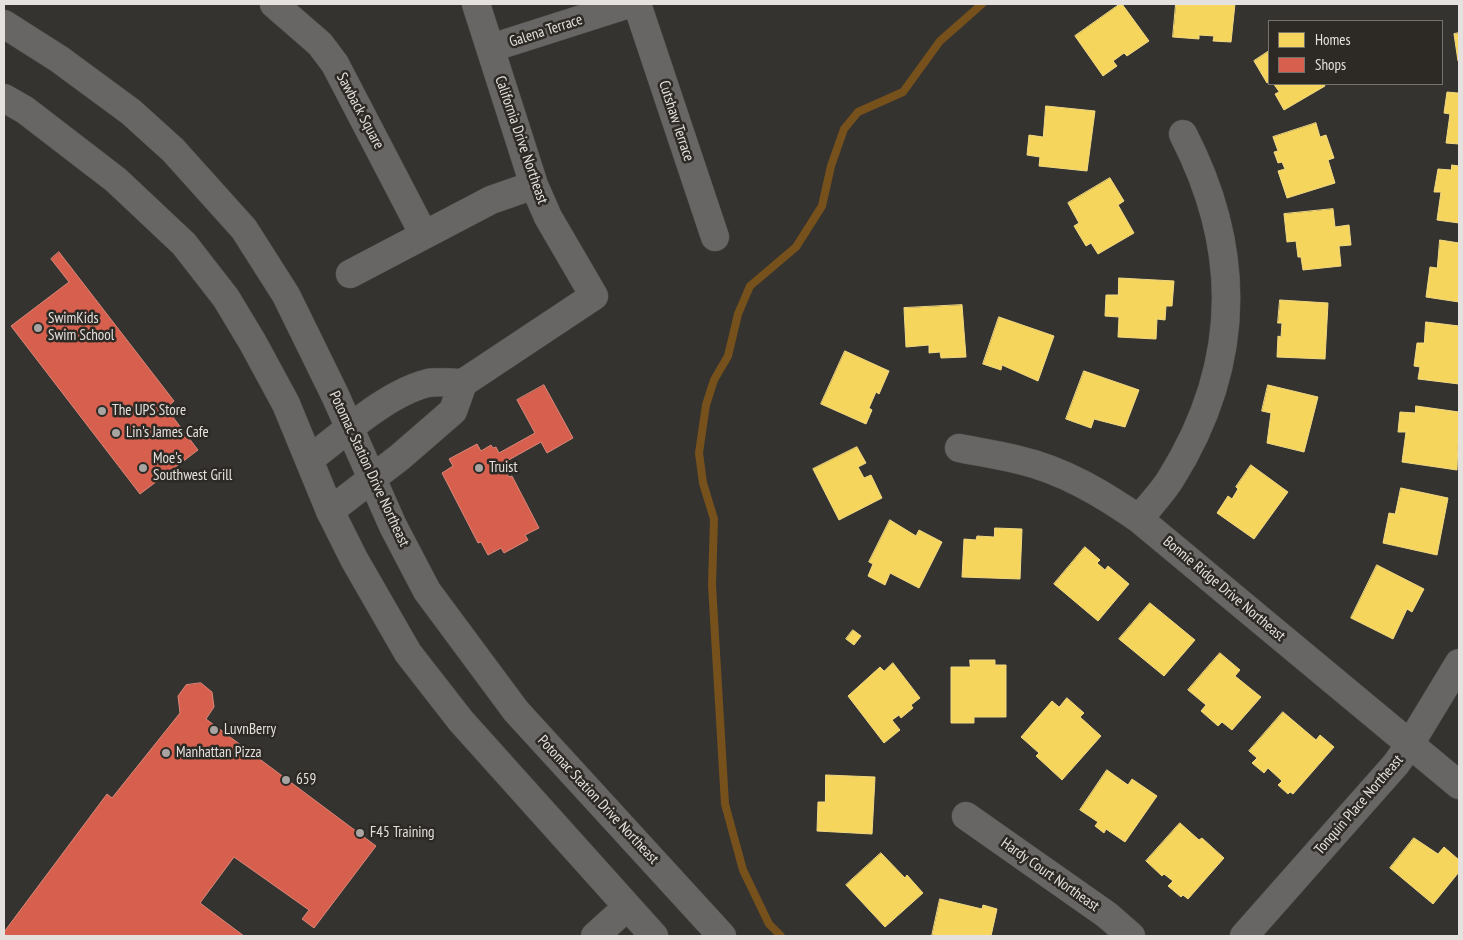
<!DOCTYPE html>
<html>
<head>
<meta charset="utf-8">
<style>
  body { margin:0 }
  #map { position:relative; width:1463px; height:940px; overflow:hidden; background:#353330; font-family:"PT Sans Narrow",sans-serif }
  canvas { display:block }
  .frame { position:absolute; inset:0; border:5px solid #e4e1de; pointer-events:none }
  .legend { position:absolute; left:1268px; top:20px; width:175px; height:65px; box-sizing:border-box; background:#2d2925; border:1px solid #76736f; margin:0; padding:6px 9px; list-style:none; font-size:15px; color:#e4e1de }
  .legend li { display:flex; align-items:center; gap:10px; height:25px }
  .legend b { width:25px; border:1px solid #76736f }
</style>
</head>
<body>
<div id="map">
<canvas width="1463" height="940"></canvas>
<div class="frame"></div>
<ul class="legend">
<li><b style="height:14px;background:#f6d55c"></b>Homes</li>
<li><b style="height:14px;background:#d6604d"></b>Shops</li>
</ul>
</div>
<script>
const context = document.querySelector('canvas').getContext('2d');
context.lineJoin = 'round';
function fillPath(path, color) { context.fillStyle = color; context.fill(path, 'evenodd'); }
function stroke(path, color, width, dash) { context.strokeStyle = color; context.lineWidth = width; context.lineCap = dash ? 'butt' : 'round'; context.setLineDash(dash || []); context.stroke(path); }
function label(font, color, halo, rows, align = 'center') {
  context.font = font + ' "PT Sans Narrow",sans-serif'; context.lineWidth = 5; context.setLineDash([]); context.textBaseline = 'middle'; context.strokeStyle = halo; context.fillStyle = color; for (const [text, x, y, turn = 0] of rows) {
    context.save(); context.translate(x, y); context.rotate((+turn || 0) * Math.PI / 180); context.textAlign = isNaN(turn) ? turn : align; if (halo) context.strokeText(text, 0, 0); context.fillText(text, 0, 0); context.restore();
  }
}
const homes = new Path2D(`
  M 1120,4 L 1122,4 L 1149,41 L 1127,56 L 1124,53 L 1113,61 L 1117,66 L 1103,76 L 1075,36 Z
  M 1176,4 L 1235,4 L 1231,42 L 1213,41 L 1214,36 L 1199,35 L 1199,39 L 1173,37 Z
  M 1459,33 L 1459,61 L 1458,61 L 1454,34 Z
  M 1269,51 L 1269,82 L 1267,83 L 1254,61 Z
  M 1274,84 L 1324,84 L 1325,86 L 1284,110 L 1275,94 L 1279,92 Z
  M 1459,88 L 1459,144 L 1446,143 L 1450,114 L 1444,113 L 1447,92 L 1458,93 Z
  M 1046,106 L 1095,111 L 1087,171 L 1039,166 L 1040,157 L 1027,155 L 1029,135 L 1043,137 Z
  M 1316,123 L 1320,137 L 1326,135 L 1334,158 L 1328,160 L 1335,183 L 1287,198 L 1278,171 L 1285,169 L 1282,162 L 1278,163 L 1274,152 L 1278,151 L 1273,137 Z
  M 1452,165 L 1459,166 L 1459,223 L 1437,220 L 1441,192 L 1434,192 L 1438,169 L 1451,170 Z
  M 1110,178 L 1124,201 L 1118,205 L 1134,233 L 1098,254 L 1091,243 L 1086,246 L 1074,226 L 1079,223 L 1068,203 Z
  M 1333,209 L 1335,227 L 1349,225 L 1351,245 L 1339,246 L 1341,266 L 1303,270 L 1301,257 L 1298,257 L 1296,241 L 1287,242 L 1284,214 Z
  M 1440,240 L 1459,243 L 1459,302 L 1426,297 L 1430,267 L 1437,268 Z
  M 1119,278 L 1174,281 L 1172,306 L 1166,306 L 1165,320 L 1157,319 L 1156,339 L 1118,337 L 1119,317 L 1105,316 L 1106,295 L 1118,295 Z
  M 1280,300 L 1328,303 L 1325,359 L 1277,357 L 1278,336 L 1281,337 L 1282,323 L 1278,323 Z
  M 962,305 L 966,357 L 941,358 L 940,352 L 929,353 L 929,345 L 906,347 L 904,308 Z
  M 999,317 L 1054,336 L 1038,381 L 1002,365 L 1001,370 L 983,364 Z
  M 1426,322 L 1459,326 L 1459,384 L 1418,379 L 1420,367 L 1414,366 L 1417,343 L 1424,343 Z
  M 845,351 L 889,371 L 879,394 L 876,392 L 869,408 L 872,410 L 866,424 L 821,404 Z
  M 1084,371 L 1139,390 L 1125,427 L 1094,419 L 1091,428 L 1066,419 Z
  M 1268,385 L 1318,397 L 1304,452 L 1267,443 L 1271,413 L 1262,411 Z
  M 1416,406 L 1459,412 L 1457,470 L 1402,462 L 1406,432 L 1398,432 L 1400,412 L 1415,413 Z
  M 857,447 L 866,463 L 858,467 L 864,478 L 871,475 L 882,498 L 839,520 L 813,469 Z
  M 1251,465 L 1288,492 L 1254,539 L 1217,513 L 1228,496 L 1232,499 L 1238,489 L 1236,487 Z
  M 1401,488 L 1448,498 L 1437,555 L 1383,543 L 1389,513 L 1395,514 Z
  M 890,520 L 916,536 L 919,530 L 942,542 L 919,588 L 890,573 L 885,585 L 868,576 L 873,564 L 869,562 Z
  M 995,528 L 1022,529 L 1020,579 L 962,577 L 964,539 L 976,540 L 977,536 L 994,537 Z
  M 1085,547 L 1100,560 L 1097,563 L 1105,570 L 1108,566 L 1129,584 L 1098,621 L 1054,584 Z
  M 1377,565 L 1424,589 L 1412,612 L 1407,609 L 1393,639 L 1351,618 Z
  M 1150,603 L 1195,640 L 1164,676 L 1119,639 Z
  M 853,630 L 861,636 L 854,645 L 846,639 Z
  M 1220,653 L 1240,670 L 1235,676 L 1261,697 L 1232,730 L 1222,722 L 1218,726 L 1201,711 L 1206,705 L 1188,690 Z
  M 970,660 L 995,660 L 995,665 L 1006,665 L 1006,717 L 974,717 L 974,723 L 951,723 L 951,667 L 970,667 Z
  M 893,663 L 920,698 L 911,705 L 913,708 L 901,718 L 899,715 L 892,720 L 900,730 L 884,743 L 848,696 L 880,667 L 884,671 Z
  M 1067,698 L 1084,713 L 1080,717 L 1101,736 L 1062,780 L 1036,756 L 1039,753 L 1021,737 L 1052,701 L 1059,707 Z
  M 1283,712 L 1316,740 L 1320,735 L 1334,747 L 1293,794 L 1290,792 L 1288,794 L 1278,785 L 1282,781 L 1268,768 L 1264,773 L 1252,763 L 1257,758 L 1249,751 Z
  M 1107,770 L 1128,785 L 1132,779 L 1157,796 L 1125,842 L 1106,829 L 1104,833 L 1095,826 L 1098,822 L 1080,810 Z
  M 826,775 L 875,777 L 872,834 L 817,831 L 818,802 L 825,802 Z
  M 1180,823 L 1199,840 L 1202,838 L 1224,858 L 1188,899 L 1183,895 L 1181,897 L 1168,886 L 1173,881 L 1164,874 L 1162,876 L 1146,861 Z
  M 1414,838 L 1438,854 L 1444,847 L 1459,860 L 1459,872 L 1433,904 L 1390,868 Z
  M 881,853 L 905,878 L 907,875 L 923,893 L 885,927 L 846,885 Z
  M 940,899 L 982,909 L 983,905 L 997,909 L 991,936 L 932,936 Z`);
fillPath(homes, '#f6d55c');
stroke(homes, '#f1d983', 1);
const shops = new Path2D(`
  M 59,252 L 174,401 L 166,408 L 198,450 L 140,494 L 11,326 L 69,282 L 51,259 Z
  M 544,385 L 573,438 L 547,453 L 541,442 L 505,462 L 510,471 L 506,472 L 509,477 L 512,476 L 539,528 L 525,535 L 528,540 L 504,553 L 501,548 L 488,555 L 481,542 L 478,543 L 442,473 L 453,466 L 449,459 L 477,444 L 481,451 L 491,445 L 493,448 L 496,447 L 499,453 L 535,433 L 517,400 Z
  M 201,683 L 212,692 L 214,707 L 206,719 L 376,846 L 314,928 L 302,919 L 309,910 L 234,857 L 200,903 L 244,936 L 4,936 L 4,932 L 107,794 L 112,798 L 180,713 L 178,696 L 186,685 Z`);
fillPath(shops, '#d6604d');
stroke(shops, '#da8778', 1);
stroke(new Path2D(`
  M 781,936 L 769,924 L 743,870 L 725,804 L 712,585 L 714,519 L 703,483 L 699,453 L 706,405 L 714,380 L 728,356 L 738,314 L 750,286 L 796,247 L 822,206 L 831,166 L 844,129 L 858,112 L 903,92 L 940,41 L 982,4`), '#77511b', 8);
const street = new Path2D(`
  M 274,4 L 320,44 L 335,64 L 424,235
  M 637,4 L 715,237
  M 491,48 L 629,4
  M 350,274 L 491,200 L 534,185
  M 463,383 L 594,296 L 548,217 L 534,185 L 476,4
  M 959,448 C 979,452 999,455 1019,460 C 1063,470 1103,494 1139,519 L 1459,785
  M 310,459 C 343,434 387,393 428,383 C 438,381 452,383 463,383 L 453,411 L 400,457 L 330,511
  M 1139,519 C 1149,506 1161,494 1170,480 C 1241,367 1244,252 1183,134
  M 966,816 L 1107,915 L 1131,936
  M 595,936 L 627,907
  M 1244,936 L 1396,764 L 1410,744 L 1459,663`);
const secondary = new Path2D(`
  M 4,24 L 59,59 L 131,112 L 173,150 L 244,229 L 286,295 L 335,395 L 393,526 L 427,591 L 516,711 L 722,936
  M 4,98 L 25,110 L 116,180 L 184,244 L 226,298 L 253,343 L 286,404 L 330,511 L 354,559 L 408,653 L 461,721 L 654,936`);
stroke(street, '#514f4c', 29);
stroke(secondary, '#514f4c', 29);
stroke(street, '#686664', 28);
stroke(secondary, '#686664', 28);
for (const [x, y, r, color] of [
  [38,328,5,"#a7a4a1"],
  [102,411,5,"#a7a4a1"],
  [116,433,5,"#a7a4a1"],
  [143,468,5,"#a7a4a1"],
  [479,468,5,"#a7a4a1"],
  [214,730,5,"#a7a4a1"],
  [166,753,5,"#a7a4a1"],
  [286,780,5,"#a7a4a1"],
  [360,833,5,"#a7a4a1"]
]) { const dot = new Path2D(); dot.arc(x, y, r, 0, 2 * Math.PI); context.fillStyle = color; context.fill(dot); stroke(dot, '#2d2925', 2); }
label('15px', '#e4e1de', '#2d2925', [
  ["Galena Terrace",546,31,-18],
  ["Sawback Square",360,111,62],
  ["Cutshaw Terrace",676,121,72],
  ["California Drive Northeast",521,140,71],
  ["Potomac Station Drive Northeast",369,469,65],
  ["Bonnie Ridge Drive Northeast",1224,589,40],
  ["Potomac Station Drive Northeast",598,800,47],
  ["Tonquin Place Northeast",1359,805,-49],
  ["Hardy Court Northeast",1050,875,35]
]);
label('15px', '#e4e1de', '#2d2925', [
  ["SwimKids",48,319],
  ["Swim School",48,336],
  ["The UPS Store",112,411],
  ["Lin's James Cafe",126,433],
  ["Moe's",153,459],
  ["Southwest Grill",153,476],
  ["Truist",489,468],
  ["LuvnBerry",224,730],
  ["Manhattan Pizza",176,753],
  ["659",296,780],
  ["F45 Training",370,833]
], 'left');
</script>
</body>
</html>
